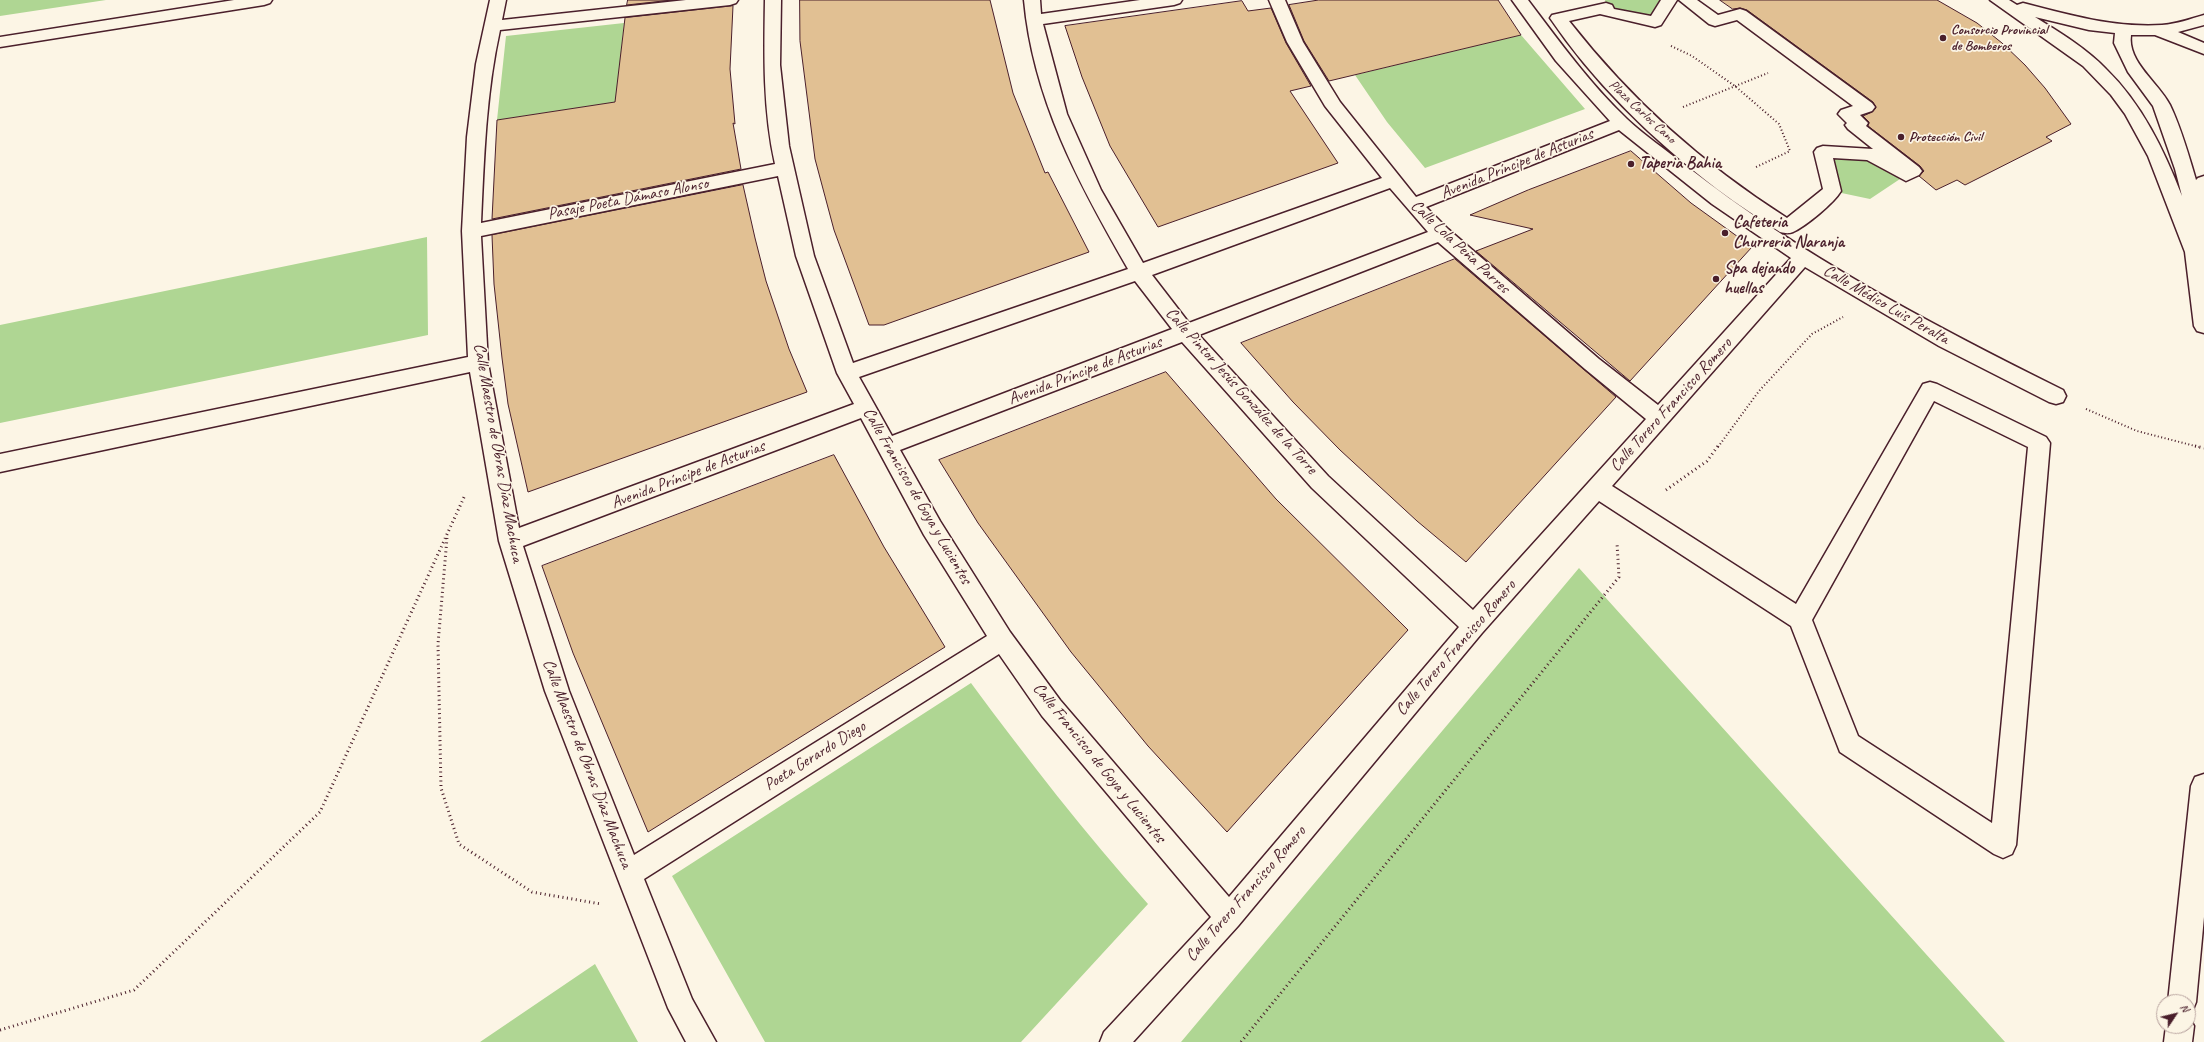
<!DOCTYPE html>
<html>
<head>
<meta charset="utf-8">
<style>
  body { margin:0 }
  #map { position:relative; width:2204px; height:1042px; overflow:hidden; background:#fcf5e5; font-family:Caveat,sans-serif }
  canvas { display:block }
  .north { position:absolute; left:2156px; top:994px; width:40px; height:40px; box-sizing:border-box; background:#fcf5e5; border:1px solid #b59f9b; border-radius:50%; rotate:55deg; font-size:11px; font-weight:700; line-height:16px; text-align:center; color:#4a1f2b }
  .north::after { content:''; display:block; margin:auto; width:14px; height:18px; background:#4a1f2b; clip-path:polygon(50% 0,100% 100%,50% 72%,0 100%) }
</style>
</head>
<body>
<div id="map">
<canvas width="2204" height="1042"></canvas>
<div class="north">N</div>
</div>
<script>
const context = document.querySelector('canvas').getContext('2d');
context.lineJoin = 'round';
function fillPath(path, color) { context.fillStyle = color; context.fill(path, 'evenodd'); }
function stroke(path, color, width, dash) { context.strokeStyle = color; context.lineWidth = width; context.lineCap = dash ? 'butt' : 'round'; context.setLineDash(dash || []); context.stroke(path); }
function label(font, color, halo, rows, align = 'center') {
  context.font = font + ' Caveat,sans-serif'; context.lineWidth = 3.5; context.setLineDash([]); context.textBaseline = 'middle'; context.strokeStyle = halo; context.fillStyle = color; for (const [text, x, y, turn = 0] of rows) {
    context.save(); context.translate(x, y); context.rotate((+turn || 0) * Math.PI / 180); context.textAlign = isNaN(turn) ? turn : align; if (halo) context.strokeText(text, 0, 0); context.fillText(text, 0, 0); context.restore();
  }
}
fillPath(new Path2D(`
  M 0,0 L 106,0 L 0,16 Z
  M 1605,0 L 1669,0 L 1655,22 L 1607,12 Z
  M 624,23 L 616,102 L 497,120 L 506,36 Z
  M 1521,35 L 1585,109 L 1425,168 L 1387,122 L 1355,75 Z
  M 1823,152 L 1871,154 L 1906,175 L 1870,199 L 1832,191 Z
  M 427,237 L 428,335 L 0,423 L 0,325 Z
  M 1579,568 L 1632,627 L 2005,1042 L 1181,1042 Z
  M 971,683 C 1027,759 1085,833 1148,904 L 1021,1042 L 765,1042 L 672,876 Z
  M 595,964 L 638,1042 L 480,1042 Z`), '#afd693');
const building = new Path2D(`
  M 628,0 L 672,0 L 627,5 Z
  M 800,0 L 990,0 L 1013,93 L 1045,173 L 1048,172 L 1089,252 L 884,325 L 869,325 L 834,230 L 815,159 L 800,41 Z
  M 1319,0 L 1498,0 L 1521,35 L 1329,81 L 1304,41 L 1289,5 Z
  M 1720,0 L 1937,0 L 1977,23 L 2002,43 L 2025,65 L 2045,88 L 2071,124 L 2046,137 L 2052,141 L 1965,185 L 1957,180 L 1936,190 L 1919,176 L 1924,171 L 1920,166 L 1868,126 L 1869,122 L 1863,116 L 1872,112 L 1876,108 L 1873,102 L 1747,10 L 1740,8 L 1733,9 Z
  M 1242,1 L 1248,11 L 1271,8 L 1286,43 L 1311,86 L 1290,91 L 1338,163 L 1158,227 L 1110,146 L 1082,77 L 1065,26 Z
  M 733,6 L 730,69 L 735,124 L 733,123 L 741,169 L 492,219 L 497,120 L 615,102 L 625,18 Z
  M 1631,151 L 1691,203 L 1752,247 L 1630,381 L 1476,251 L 1533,229 L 1470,215 L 1528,190 Z
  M 743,185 L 755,238 L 766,281 L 789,349 L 807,392 L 528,492 L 508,404 L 502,358 L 494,284 L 492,235 Z
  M 1455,259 L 1616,397 L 1466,562 L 1417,521 L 1340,450 L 1293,402 L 1241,343 Z
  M 1166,372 L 1276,499 L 1408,630 L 1227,832 L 1148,746 L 1071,652 L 978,523 L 939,460 Z
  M 834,455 L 884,547 L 945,647 L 648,832 L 573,653 L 542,566 Z`);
fillPath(building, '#e1c093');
stroke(building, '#4a1f2b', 1);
const minor = new Path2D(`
  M 234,0 L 272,0 L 270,3 L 264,5 L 0,47 L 0,37 Z
  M 490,0 L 506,0 L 502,20 L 686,0 L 738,0 L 736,3 L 730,5 L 500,30 C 486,93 484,158 481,223 L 775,164 C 763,110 764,55 765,0 L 781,0 L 780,65 L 789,146 L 814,256 L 853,363 L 1128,269 C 1079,184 1033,99 1024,0 L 1040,0 L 1041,14 L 1140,0 L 1182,0 L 1180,3 L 1174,5 L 1043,24 L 1067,114 L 1101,190 L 1143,263 L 1382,178 L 1325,106 L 1287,42 L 1269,0 L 1285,0 L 1303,42 L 1340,102 L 1416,197 L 1610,121 L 1556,61 L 1512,0 L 1528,0 C 1559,41 1590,84 1627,119 C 1645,136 1666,150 1685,165 C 1801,256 1932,325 2063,390 L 2066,396 L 2063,402 L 2056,404 L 2049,402 L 1939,346 L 1805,267 L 1612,486 L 1796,604 L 1923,384 L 1930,382 L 1937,384 L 2046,437 L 2050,443 L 2016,845 L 2012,854 L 2003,858 L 1994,854 L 1840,752 L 1791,626 L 1599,501 L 1482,633 L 1238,926 L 1133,1042 L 1100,1042 L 1104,1032 L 1211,917 L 1042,716 L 999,654 L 644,879 L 692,999 L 716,1042 L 686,1042 L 668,1008 L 545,691 L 499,541 L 470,372 L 0,472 L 0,454 L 468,357 L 462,231 L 467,137 L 476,64 ZM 1619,130 L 1712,204 L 1791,258 L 1658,405 L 1599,359 L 1448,229 L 1426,207 ZM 778,176 L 796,256 L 837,373 L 854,404 L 519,528 L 488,363 L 481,236 ZM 1390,188 L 1428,232 L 1189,323 L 1152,275 ZM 1438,242 L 1585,369 L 1646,419 L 1473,610 L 1328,476 L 1199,335 ZM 1135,281 L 1172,329 L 892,436 L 859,377 ZM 1182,342 L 1312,488 L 1459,627 L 1229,897 L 1060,700 L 1010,632 L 940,521 L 900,450 ZM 1934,401 L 2028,447 L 1992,823 L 1858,736 L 1812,620 ZM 861,418 L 924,535 L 987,636 L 634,855 L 569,691 L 523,546 Z
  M 1661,0 L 1677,0 L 1661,25 L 1655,27 L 1600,14 L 1569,21 C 1632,101 1701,163 1787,218 L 1823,189 L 1814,152 L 1817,148 L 1823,146 L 1873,149 L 1848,129 L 1845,125 L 1847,123 L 1838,114 L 1841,110 L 1853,106 L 1737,20 L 1715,26 L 1709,24 L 1679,0 L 1697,0 L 1718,15 L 1740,9 L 1746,11 L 1872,103 L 1875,107 L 1872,111 L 1860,115 L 1868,123 L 1866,126 L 1919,167 L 1922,171 L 1919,175 L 1906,181 L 1867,160 L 1833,158 L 1841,191 C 1834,203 1806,226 1793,232 C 1788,234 1785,233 1780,232 C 1759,218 1738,205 1717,189 C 1655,142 1594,83 1550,18 L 1552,15 L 1606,3 L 1612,5 L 1614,9 L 1651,16 Z`);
const major = new Path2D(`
  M 1990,0 L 2009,0 L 2017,5 L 2023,3 C 2069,15 2114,28 2162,25 C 2177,24 2190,19 2204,15 L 2204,25 L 2178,32 L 2204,43 L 2204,54 L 2155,35 L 2131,35 C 2127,62 2159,83 2170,105 C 2181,128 2189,156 2196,180 L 2198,178 L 2204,176 L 2204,333 L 2197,331 L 2194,326 L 2185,252 L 2148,156 L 2125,114 L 2111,95 L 2083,66 ZM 2035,17 L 2089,30 L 2115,33 L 2114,43 L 2128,72 L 2153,106 L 2175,169 L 2182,196 C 2164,150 2142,104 2106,69 C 2086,48 2059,32 2035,17 Z
  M 2204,774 L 2204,917 L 2196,1002 L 2192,1012 L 2188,1013 L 2188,1002 L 2168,1002 L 2191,786 L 2195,777 Z
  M 2188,1015 L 2194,1026 L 2192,1042 L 2164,1042 L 2166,1026 L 2188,1026 Z`);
stroke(minor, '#4a1f2b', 3);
stroke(major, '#4a1f2b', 3);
stroke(new Path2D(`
  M 1671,46 L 1692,56 L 1735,86 L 1779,124 L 1790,151 L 1756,167
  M 1683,107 L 1768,73
  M 2086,409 L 2137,431 L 2199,447
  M 1718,447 L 1759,391 L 1812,334 L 1843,317`), '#4a1f2b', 2, [1, 2.5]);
stroke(new Path2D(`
  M 2195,446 L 2204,448
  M 1666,490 L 1707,461 L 1718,446
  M 447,538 L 438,644 L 441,788 L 459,844 L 532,892 L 601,904
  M 0,1030 L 134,990 L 320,812 L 465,495
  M 1241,1042 L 1619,577 L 1617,543`), '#4a1f2b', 3, [1, 3.5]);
fillPath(minor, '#fcf5e5');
fillPath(major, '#fcf5e5');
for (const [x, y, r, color] of [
  [1943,38,4,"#4a1f2b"],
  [1901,137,4,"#4a1f2b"],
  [1631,164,4,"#4a1f2b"],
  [1725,233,4,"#4a1f2b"],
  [1716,279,4,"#4a1f2b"]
]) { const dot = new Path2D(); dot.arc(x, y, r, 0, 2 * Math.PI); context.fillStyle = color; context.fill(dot); stroke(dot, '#fcf5e5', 1.5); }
label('bold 14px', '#4a1f2b', '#fcf5e5', [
  ["Consorcio Provincial",1951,30],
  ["de Bomberos",1951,46],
  ["Protección Civil",1909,137]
], 'left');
label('14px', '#4a1f2b', '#fcf5e5', [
  ["Plaza Carlos Cano",1642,112,43]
]);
label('17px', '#4a1f2b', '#fcf5e5', [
  ["Avenida Príncipe de Asturias",1517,164,-22],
  ["Pasaje Poeta Dámaso Alonso",628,199,-11],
  ["Calle Lola Peña Parres",1460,247,43],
  ["Calle Médico Luis Peralta",1886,305,30],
  ["Avenida Príncipe de Asturias",1085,371,-21],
  ["Calle Pintor Jesús González de la Torre",1241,391,48],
  ["Calle Torero Francisco Romero",1671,405,-48],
  ["Calle Maestro de Obras Díaz Machuca",498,453,80],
  ["Avenida Príncipe de Asturias",688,475,-21],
  ["Calle Francisco de Goya y Lucientes",917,496,60],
  ["Calle Torero Francisco Romero",1456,648,-49],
  ["Poeta Gerardo Diego",815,756,-32],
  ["Calle Francisco de Goya y Lucientes",1099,763,51],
  ["Calle Maestro de Obras Díaz Machuca",587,764,69],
  ["Calle Torero Francisco Romero",1246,894,-49]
]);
label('bold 17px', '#4a1f2b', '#fcf5e5', [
  ["Taperia Bahia",1639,164],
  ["Cafeteria",1733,223],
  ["Churreria Naranja",1733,243],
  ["Spa dejando",1724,269],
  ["huellas",1724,289]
], 'left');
</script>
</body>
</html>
